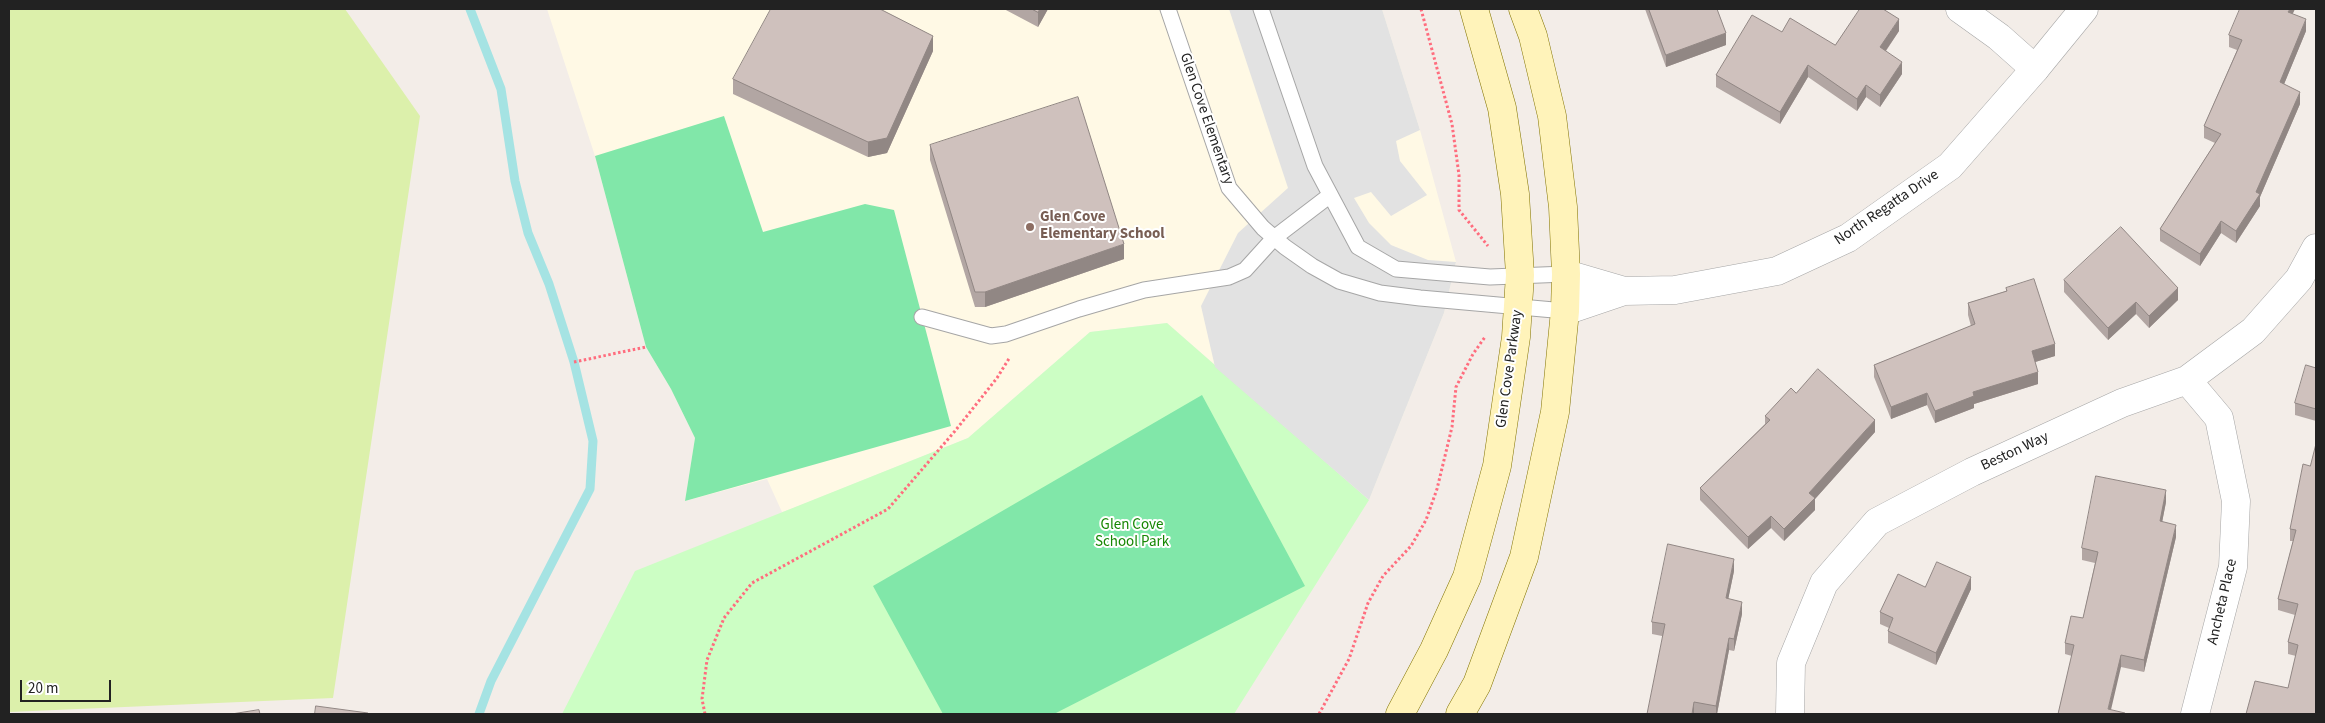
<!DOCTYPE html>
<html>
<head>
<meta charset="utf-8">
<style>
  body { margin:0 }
  #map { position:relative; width:2325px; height:723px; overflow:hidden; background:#f3ede8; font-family:"Source Sans 3",sans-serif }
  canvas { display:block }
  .frame { position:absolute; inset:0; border:10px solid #222; pointer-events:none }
  .scale { position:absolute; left:20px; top:680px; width:91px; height:22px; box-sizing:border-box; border:2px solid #222; border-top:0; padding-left:6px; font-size:15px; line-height:18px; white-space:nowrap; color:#222; -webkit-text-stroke:4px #fff; paint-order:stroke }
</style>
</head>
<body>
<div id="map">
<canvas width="2325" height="723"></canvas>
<div class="frame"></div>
<div class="scale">20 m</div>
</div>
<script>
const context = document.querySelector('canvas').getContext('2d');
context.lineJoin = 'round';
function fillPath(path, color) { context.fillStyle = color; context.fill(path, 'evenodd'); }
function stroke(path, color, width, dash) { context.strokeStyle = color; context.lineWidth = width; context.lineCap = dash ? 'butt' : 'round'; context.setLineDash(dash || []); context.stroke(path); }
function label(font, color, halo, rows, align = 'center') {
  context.font = font + ' "Source Sans 3",sans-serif'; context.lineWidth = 4; context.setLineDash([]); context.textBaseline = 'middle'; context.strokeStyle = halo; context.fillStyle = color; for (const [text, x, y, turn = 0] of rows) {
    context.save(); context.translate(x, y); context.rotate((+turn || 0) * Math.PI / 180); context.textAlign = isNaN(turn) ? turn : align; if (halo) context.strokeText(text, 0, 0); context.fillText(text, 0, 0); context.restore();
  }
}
fillPath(new Path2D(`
  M 547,9 L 1382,9 L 1420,130 L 1456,262 L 1444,313 L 1369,500 L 1167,323 L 1090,332 L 968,438 L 791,509 L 782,512 L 767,479 L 685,501 L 695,438 L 671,389 L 646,347 L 595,156 Z`), '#fff9e5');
fillPath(new Path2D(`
  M 9,9 L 345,9 L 420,116 L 333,698 L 9,712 Z`), '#dcf0ab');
fillPath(new Path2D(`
  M 1167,323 L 1369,500 L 1234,714 L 562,714 L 635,571 L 968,438 L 1090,332 Z`), '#ccfec4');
fillPath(new Path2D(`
  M 724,116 L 763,232 L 865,204 L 894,210 L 951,426 L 685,501 L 695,438 L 671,389 L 646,347 L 595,156 Z
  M 1202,395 L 1305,586 L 1054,714 L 943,714 L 873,586 Z`), '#81e7a9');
fillPath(new Path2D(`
  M 1229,9 L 1382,9 L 1420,130 L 1396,141 L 1400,161 L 1427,195 L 1391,216 L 1371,192 L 1354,198 L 1369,223 L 1391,245 L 1428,260 L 1456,262 L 1444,313 L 1369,500 L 1215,367 L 1201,306 L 1238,233 L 1288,188 Z`), '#e2e2e2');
stroke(new Path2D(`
  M 470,9 L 501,89 L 515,181 L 528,233 L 549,284 L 574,362 L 593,441 L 590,489 L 491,681 L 479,714`), '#a5e3e3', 9);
const service = new Path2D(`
  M 1168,9 L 1229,188 L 1263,228 L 1285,247 L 1312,266 L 1339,281 L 1380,293 L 1420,298 L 1565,311
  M 1261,9 L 1315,166 L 1358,247 L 1396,269 L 1490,277 L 1566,274
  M 922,317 L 991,336 L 1006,334 L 1079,309 L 1144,290 L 1229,277 L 1245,270 L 1274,238 L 1329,196`);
const minor = new Path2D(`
  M 1960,9 L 1999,37 L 2035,69
  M 2187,380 L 2219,418 L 2236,501 L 2233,567 L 2195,714
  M 1790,714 L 1791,663 L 1824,583 L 1877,522 L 1972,472 L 2122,403 L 2187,380 L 2253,331 L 2299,279 L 2316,248`);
const tertiary = new Path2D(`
  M 1566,274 L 1624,291
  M 1565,311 L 1624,291 L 1675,290 L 1777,271 L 1848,238 L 1950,166 L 2035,69 L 2084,9`);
const secondary = new Path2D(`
  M 1400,714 L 1434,650 L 1467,577 L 1497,466 L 1516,337 L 1520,275 L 1515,194 L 1502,108 L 1474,9
  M 1460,714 L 1477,684 L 1524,557 L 1555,412 L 1565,311 L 1566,274 L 1563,207 L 1552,116 L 1533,36 L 1523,9`);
stroke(service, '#a6a6a6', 17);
stroke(minor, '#a6a6a6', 29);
stroke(tertiary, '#a6a6a6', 29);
stroke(secondary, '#827300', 29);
stroke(new Path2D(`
  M 1421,9 L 1452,124 L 1459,175 L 1459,210 L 1488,246
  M 574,362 L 646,347
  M 705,714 L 702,699 L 707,660 L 724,618 L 752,583 L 888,509 L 955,431 L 997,378 L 1010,357
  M 1319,714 L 1349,659 L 1368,603 L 1383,576 L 1411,546 L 1426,520 L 1437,489 L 1452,427 L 1456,387 L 1473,354 L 1485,337`), '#ff6d7e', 3, [2.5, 2.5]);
stroke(service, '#fff', 15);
stroke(minor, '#fff', 28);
stroke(tertiary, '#fff', 28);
stroke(secondary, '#fff3ba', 28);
fillPath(new Path2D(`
  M 1004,9 L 1048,9 L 1038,27 Z
  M 1645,9 L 1717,9 L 1726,45 L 1666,67 Z
  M 2293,14 L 2306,31 L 2284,84 L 2300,104 L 2260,197 L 2260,206 L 2236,243 L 2221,233 L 2200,266 L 2160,241 L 2160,229 L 2215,143 L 2204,138 L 2204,126 L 2237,50 L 2229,47 L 2229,35 Z
  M 1899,31 L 1886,51 L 1902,74 L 1880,107 L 1866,97 L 1857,111 L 1808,77 L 1780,124 L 1716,87 L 1716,75 L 1782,32 L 1835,45 Z
  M 933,51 L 887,153 L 868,157 L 733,94 L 733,79 Z
  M 930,145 L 1124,259 L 985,307 L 975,307 L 930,160 Z
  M 2064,280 L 2178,300 L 2149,328 L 2136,314 L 2108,340 L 2064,292 Z
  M 2006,288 L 2055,356 L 2035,362 L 2038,384 L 1974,404 L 1974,408 L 1935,423 L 1927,405 L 1891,419 L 1874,377 L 1874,365 L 1971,326 L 1968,315 L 1968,303 L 2006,291 Z
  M 2316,368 L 2316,421 L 2295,415 L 2295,403 Z
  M 1796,393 L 1875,432 L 1815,499 L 1815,510 L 1784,541 L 1771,528 L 1748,549 L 1700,500 L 1700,488 L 1765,424 L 1765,416 Z
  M 2310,466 L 2316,714 L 2288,688 L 2296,656 L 2288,654 L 2288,642 L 2295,615 L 2278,610 L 2278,599 L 2293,541 L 2290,541 L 2290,529 Z
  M 2166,502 L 2162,522 L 2176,537 L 2144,672 L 2121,667 L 2058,714 L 2072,656 L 2065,654 L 2065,643 L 2083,618 L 2095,563 L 2082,560 L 2082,548 Z
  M 1734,571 L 1728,599 L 1742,614 L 1734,651 L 1729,650 L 1717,714 L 1694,714 L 1662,636 L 1652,634 L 1652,622 Z
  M 1925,587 L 1971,589 L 1936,665 L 1888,643 L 1888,631 L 1889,628 L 1880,624 L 1880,612 Z`), '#b2a6a3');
fillPath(new Path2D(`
  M 1040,9 L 1048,9 L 1038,27 L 1038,12 Z
  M 2290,9 L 2295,9 L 2288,24 L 2288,12 Z
  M 1899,19 L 1899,31 L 1880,59 L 1880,47 Z
  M 2306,19 L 2306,31 L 2280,94 L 2280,82 Z
  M 1726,33 L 1726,45 L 1666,67 L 1666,55 Z
  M 933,36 L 933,51 L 887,153 L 868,157 L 868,142 Z
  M 1902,62 L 1902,74 L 1880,107 L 1880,95 Z
  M 1808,65 L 1808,77 L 1780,124 L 1780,112 Z
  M 1866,85 L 1866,97 L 1857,111 L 1857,99 Z
  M 2300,92 L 2300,104 L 2260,197 L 2260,206 L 2236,243 L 2236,231 L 2256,192 Z
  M 2221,221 L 2221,233 L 2200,266 L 2200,254 Z
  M 1124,244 L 1124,259 L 985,307 L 985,292 Z
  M 2178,288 L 2178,300 L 2149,328 L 2149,316 Z
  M 2136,302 L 2136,314 L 2108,340 L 2108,328 Z
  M 2055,344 L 2055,356 L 2032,363 L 2032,351 Z
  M 2038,372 L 2038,384 L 1974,404 L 1974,408 L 1935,423 L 1935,411 L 1973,392 Z
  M 1927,393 L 1927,405 L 1891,419 L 1891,407 Z
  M 1875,420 L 1875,432 L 1815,499 L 1815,510 L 1784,541 L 1784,529 L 1809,493 Z
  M 2166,490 L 2166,502 L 2160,533 L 2160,521 Z
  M 1771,516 L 1771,528 L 1748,549 L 1748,537 Z
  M 2176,525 L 2176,537 L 2144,672 L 2144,660 Z
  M 1734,559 L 1734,571 L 1726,610 L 1726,598 Z
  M 1971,577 L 1971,589 L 1936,665 L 1936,653 Z
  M 1742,602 L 1742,614 L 1734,651 L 1734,639 Z
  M 1729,638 L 1729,650 L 1717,714 L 1716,714 L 1716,706 Z
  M 2121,655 L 2121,667 L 2110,714 L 2108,709 Z
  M 1694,702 L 1694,714 L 1692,714 Z`), '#918784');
const building = new Path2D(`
  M 771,9 L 880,9 L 933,36 L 887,138 L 868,142 L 733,79 Z
  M 1032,9 L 1040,9 L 1038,12 Z
  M 1649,9 L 1717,9 L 1726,33 L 1666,55 Z
  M 1860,9 L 1883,9 L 1899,19 L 1880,47 L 1902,62 L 1880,95 L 1866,85 L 1857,99 L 1808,65 L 1780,112 L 1716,75 L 1752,15 L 1782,32 L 1790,18 L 1835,45 Z
  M 2240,9 L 2290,9 L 2288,12 L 2306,19 L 2280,82 L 2300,92 L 2256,192 L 2260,194 L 2236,231 L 2221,221 L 2200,254 L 2160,229 L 2221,134 L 2204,126 L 2242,40 L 2229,35 Z
  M 1078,97 L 1124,244 L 985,292 L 975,292 L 930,145 Z
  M 2121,227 L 2178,288 L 2149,316 L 2136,302 L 2108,328 L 2064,280 Z
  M 2034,279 L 2055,344 L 2032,351 L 2038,372 L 1973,392 L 1974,396 L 1935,411 L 1927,393 L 1891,407 L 1874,365 L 1975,324 L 1968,303 L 2007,291 L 2006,288 Z
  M 2306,365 L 2316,368 L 2316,409 L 2295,403 Z
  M 1818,369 L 1875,420 L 1809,493 L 1815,498 L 1784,529 L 1771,516 L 1748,537 L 1700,488 L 1770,420 L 1765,416 L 1791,388 L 1796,393 Z
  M 2316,444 L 2316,714 L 2246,714 L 2255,681 L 2288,688 L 2298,645 L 2288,642 L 2298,604 L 2278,599 L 2296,530 L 2290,529 L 2303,464 L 2310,466 Z
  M 2096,476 L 2166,490 L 2160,521 L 2176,525 L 2144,660 L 2121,655 L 2108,709 L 2125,713 L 2125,714 L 2058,714 L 2074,645 L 2065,643 L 2071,616 L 2083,618 L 2098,552 L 2082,548 Z
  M 1668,544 L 1734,559 L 1726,598 L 1742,602 L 1734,639 L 1729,638 L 1716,706 L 1694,702 L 1692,714 L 1647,714 L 1665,624 L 1652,622 Z
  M 1937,562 L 1971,577 L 1936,653 L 1888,631 L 1893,618 L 1880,612 L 1898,574 L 1925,587 Z
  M 316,706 L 368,713 L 368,714 L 315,714 Z
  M 259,710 L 260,714 L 232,714 Z`);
fillPath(building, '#cfc1bd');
stroke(building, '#918784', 1);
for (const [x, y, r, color] of [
  [1030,227,5,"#8d6e63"]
]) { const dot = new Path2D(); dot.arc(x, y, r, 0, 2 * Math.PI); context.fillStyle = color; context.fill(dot); stroke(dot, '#fff', 2); }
label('15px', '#222', '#fff', [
  ["Glen Cove Elementary",1206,119,71],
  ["North Regatta Drive",1887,208,-34],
  ["Glen Cove Parkway",1510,369,-82],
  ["Beston Way",2015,452,-25],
  ["Ancheta Place",2223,602,-77]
]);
label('bold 15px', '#785e54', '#fff', [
  ["Glen Cove",1040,218],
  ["Elementary School",1040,235]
], 'left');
label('15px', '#168703', '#fff', [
  ["Glen Cove",1132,526],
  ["School Park",1132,543]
]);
</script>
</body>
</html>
